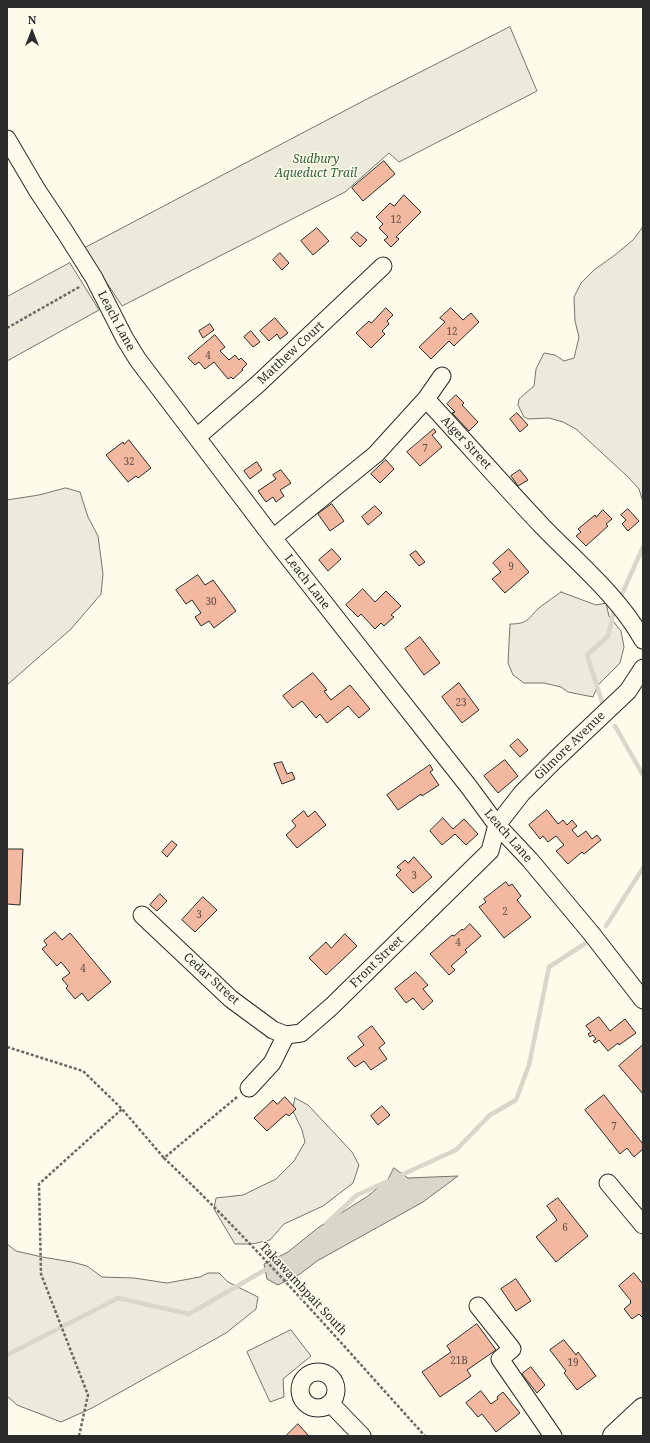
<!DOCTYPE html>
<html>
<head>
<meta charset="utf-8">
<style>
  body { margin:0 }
  #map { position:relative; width:650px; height:1443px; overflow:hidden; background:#fdfbea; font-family:"Noto Serif",serif }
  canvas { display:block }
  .frame { position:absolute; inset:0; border:8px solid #2b2b2b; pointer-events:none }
  .north { position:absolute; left:12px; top:12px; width:40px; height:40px; -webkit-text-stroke:3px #fdfbea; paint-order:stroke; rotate:0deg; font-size:11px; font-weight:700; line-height:16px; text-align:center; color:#2b2b2b }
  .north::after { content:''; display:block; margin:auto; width:14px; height:18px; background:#2b2b2b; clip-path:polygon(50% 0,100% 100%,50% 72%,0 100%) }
</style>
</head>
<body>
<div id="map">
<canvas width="650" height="1443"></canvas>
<div class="frame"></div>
<div class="north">N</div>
</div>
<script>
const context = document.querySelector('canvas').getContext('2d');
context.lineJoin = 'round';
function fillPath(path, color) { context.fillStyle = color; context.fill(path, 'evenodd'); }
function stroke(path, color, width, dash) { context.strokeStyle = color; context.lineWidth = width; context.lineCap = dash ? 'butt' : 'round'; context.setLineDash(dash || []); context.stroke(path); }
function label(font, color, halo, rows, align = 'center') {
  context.font = font + ' "Noto Serif",serif'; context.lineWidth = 3; context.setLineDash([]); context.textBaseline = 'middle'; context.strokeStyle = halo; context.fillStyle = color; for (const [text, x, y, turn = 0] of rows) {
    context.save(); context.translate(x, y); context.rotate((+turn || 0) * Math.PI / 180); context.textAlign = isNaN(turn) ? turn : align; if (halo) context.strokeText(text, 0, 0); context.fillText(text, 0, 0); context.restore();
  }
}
const green = new Path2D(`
  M 510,27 L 537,91 L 399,162 L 389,153 L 345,192 L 122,306 L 84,248 L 367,99 Z
  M 643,227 L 643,502 L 639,489 L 627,476 L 576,429 L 563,422 L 549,418 L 528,419 L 524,417 L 518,405 L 519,399 L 534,386 L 536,369 L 544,353 L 555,355 L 564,361 L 574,358 L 579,337 L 575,321 L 574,297 L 581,283 L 594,270 L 615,255 L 633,240 Z
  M 70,263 L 99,310 L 7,361 L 7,297 Z
  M 66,488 L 80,492 L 88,517 L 98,536 L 103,574 L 101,594 L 71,629 L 7,685 L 7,500 L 39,495 Z
  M 561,592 L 596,605 L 606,603 L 609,616 L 621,631 L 624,647 L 620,663 L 598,685 L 593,697 L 568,692 L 561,687 L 544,683 L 524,683 L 513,675 L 508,663 L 510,624 C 529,624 528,618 540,607 C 547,602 554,597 561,592 Z
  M 295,1098 L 308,1105 L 352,1152 L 359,1165 L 353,1183 L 323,1206 L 284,1224 L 270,1240 L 252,1244 L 235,1244 L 214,1209 L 216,1198 L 243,1195 L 276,1179 L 294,1161 L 305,1142 L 302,1130 L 293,1111 Z
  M 7,1244 L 16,1251 L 42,1257 L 72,1262 L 87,1266 L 102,1277 L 134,1278 L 167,1283 L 200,1277 L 208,1273 L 219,1273 L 228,1282 L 258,1297 L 256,1309 L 226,1333 L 92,1408 L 61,1422 L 17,1405 L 7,1396 Z
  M 291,1330 L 311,1356 L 283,1379 L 284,1397 L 270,1402 L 247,1352 Z`);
fillPath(green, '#ecebdb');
stroke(green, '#74746e', 1);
const water = new Path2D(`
  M 394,1168 L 408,1178 L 458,1176 L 423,1202 L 317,1261 L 300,1274 L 278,1285 L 267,1279 L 264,1264 L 288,1252 L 319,1227 L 368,1196 L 388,1179 Z`);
fillPath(water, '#d8d7c9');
stroke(water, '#74746e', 1);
stroke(new Path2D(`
  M 622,594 L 643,547
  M 603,705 L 587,655 L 608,636 L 614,611
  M 615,726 L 643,775
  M 606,926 L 643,868
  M 399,1176 L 456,1150 L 490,1115 L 516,1100 L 529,1065 L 549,967 L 586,943
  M 326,1224 L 357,1195 L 388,1181
  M 7,1355 L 118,1298 L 189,1314 L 270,1267`), '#d8d7c9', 4.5);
const building = new Path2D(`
  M 384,161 L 395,174 L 363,201 L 352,188 Z
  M 404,195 L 421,212 L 396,237 L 399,239 L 391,247 L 384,240 L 388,237 L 379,228 L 383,224 L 376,217 L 390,203 L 394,206 Z
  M 317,228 L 329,241 L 313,255 L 301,241 Z
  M 357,232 L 367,240 L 360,247 L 351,238 Z
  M 280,253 L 289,263 L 282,270 L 273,260 Z
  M 386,308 L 393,315 L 387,321 L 389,324 L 382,331 L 385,334 L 371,348 L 356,333 L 369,321 L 371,323 Z
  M 451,308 L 463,320 L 471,313 L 479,322 L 454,346 L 449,341 L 431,359 L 419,347 L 445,322 L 440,318 Z
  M 275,318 L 288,333 L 280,339 L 277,334 L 269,341 L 260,331 Z
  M 210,324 L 214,330 L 203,338 L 199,331 Z
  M 251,331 L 260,342 L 253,347 L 244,337 Z
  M 215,335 L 225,347 L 220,351 L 229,360 L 235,355 L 239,360 L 241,358 L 247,364 L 242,369 L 243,370 L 233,379 L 231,377 L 228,379 L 214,362 L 205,369 L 199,362 L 195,365 L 188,358 Z
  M 456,395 L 464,403 L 462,405 L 478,422 L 469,431 L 452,413 L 455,412 L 447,404 Z
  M 517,413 L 528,425 L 520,432 L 510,419 Z
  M 434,429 L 436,432 L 432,435 L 442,447 L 420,466 L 407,452 Z
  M 129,440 L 151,468 L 138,478 L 136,476 L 128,482 L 106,455 L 123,442 L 124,444 Z
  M 386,460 L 394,469 L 380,483 L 371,474 Z
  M 257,462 L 262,470 L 250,479 L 244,471 Z
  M 281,470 L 291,483 L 280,490 L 284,496 L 276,502 L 273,497 L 266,502 L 258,491 L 276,479 L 273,475 Z
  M 520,470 L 528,480 L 518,486 L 511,476 Z
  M 332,504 L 344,521 L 330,531 L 318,514 Z
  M 375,506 L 382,513 L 368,525 L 362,517 Z
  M 628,509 L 639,521 L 628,531 L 622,524 L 626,520 L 621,515 Z
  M 603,510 L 612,519 L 606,524 L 608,526 L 586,546 L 576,536 L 581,532 L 578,529 L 595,515 L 596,517 Z
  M 332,549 L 341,559 L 328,571 L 319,560 Z
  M 509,549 L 529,572 L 505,593 L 492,579 L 501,572 L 493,563 Z
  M 416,551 L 425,562 L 419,566 L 410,555 Z
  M 198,575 L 205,585 L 213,580 L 236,611 L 214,628 L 209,621 L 201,626 L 195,617 L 201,613 L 192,600 L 186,604 L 176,590 Z
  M 363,589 L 375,602 L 386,591 L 401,606 L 391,615 L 394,617 L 384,626 L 381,623 L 375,629 L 361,614 L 358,617 L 346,605 Z
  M 420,637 L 440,663 L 424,675 L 405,649 Z
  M 313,673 L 327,690 L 324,691 L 331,700 L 350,685 L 370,709 L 359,718 L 348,706 L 327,723 L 320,714 L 316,718 L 302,701 L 293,708 L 283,696 Z
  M 459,683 L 479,710 L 462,723 L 442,697 Z
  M 518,739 L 528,750 L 520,757 L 510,746 Z
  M 505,760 L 518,776 L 498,793 L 484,776 Z
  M 282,762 L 287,774 L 292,772 L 295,779 L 282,784 L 274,764 Z
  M 430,765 L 433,770 L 430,772 L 439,785 L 422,796 L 421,794 L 398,810 L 387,795 Z
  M 547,810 L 558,824 L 563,820 L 567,825 L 572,820 L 577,826 L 572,830 L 578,837 L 586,831 L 592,839 L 597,835 L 601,840 L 584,854 L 582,852 L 568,864 L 556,851 L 564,845 L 556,836 L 548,842 L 543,836 L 540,839 L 529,825 Z
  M 304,811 L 308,817 L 315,811 L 326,825 L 297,848 L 286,835 L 296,826 L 292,821 Z
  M 443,818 L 453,829 L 464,819 L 478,834 L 466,845 L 455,834 L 442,845 L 430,831 Z
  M 172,841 L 177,845 L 167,857 L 162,852 Z
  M 7,849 L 23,849 L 20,905 L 7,904 Z
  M 414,857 L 432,877 L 413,893 L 396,875 L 401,870 L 397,867 L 405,860 L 408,863 Z
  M 506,882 L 509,886 L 512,884 L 521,896 L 517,900 L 531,917 L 504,938 L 479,907 L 486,902 L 484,899 Z
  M 160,894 L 167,901 L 157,911 L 150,905 Z
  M 203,897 L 217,910 L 195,932 L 182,920 Z
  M 470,924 L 481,936 L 465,950 L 467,952 L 451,966 L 455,970 L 449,975 L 430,954 L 452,935 L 454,936 L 462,929 L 463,930 Z
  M 55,932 L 62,940 L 70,933 L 111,982 L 88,1001 L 82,993 L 75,999 L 66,988 L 68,986 L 62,979 L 70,973 L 61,962 L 57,966 L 42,949 L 47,945 L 44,941 Z
  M 345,934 L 357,946 L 326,975 L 309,958 L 326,942 L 331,948 Z
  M 416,972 L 428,985 L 423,989 L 433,1001 L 423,1010 L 413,998 L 406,1003 L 395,989 Z
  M 599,1017 L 610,1031 L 625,1019 L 636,1033 L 619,1045 L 618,1043 L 608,1051 L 599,1040 L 595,1043 L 593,1041 L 596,1039 L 593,1035 L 590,1037 L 588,1034 L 591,1032 L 586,1026 Z
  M 372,1026 L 385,1043 L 379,1048 L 387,1059 L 371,1070 L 364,1061 L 355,1067 L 347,1058 L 364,1045 L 358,1037 Z
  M 643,1045 L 643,1094 L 619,1066 Z
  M 604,1095 L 643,1144 L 643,1149 L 634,1157 L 627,1148 L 620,1154 L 585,1110 Z
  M 285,1097 L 296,1109 L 289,1116 L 286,1114 L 267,1131 L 254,1118 L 273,1100 L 277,1104 Z
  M 382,1106 L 390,1115 L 378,1125 L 371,1116 Z
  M 558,1198 L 588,1236 L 556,1262 L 536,1237 L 557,1220 L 547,1206 Z
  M 634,1273 L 643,1284 L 643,1318 L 639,1314 L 632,1319 L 624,1309 L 631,1303 L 630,1302 L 631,1301 L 619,1286 Z
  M 516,1279 L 531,1301 L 516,1311 L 501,1289 Z
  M 477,1324 L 496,1350 L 467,1370 L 471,1376 L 440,1397 L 422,1372 L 451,1352 L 447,1346 Z
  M 564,1340 L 576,1355 L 578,1352 L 596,1376 L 577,1390 L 564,1373 L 566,1371 L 550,1350 Z
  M 531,1367 L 545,1385 L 537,1393 L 522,1374 Z
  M 481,1391 L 491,1404 L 498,1399 L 497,1397 L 503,1392 L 520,1413 L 496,1432 L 482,1414 L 478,1417 L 466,1403 Z
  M 298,1424 L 309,1436 L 286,1436 Z`);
fillPath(building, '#f2b8a0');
stroke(building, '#2b2b2b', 1);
const minor = new Path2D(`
  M 7,139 L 37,190 L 65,232 L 94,278 L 125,339 L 138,360 L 273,538 L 469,787 L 497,825 L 530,860 L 591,933 L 643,1000
  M 426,399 C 465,441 503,485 543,527 C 577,562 619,597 643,640
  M 197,437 L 257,385 L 383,266
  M 273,538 L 376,454 L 426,399 L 442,376
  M 142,915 L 231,999 L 273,1030 L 286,1035 L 301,1033 L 332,1006 L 490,851 L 497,825 L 522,793 L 555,760 L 628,691 L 643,668
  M 249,1088 L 272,1063 L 286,1035
  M 608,1183 L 643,1225
  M 478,1306 L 512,1349 L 500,1359 L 553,1436
  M300 1390a18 18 0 1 1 36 0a18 18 0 1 1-36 0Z
  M 330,1403 L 362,1436
  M 628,1423 L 640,1436`);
const major = new Path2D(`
  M 614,1436 L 643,1409`);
stroke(minor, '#2b2b2b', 19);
stroke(major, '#2b2b2b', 24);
stroke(new Path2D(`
  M 7,328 L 81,286
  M 7,1047 L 83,1071 L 122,1109 L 164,1158
  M 237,1097 L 164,1158 C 256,1245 340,1342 425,1436
  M 79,1436 L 88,1395 L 41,1274 L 39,1184 L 122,1109`), '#6a6964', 2.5, [3, 2]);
stroke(minor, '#fdfbea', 17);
stroke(major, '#fdfbea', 22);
label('10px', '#5d4e48', null, [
  ["12",396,220],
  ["12",452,332],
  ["4",208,356],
  ["7",425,449],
  ["32",129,462],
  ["9",511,567],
  ["30",211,602],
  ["23",461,703],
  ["3",414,876],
  ["2",505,912],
  ["3",199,915],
  ["4",458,943],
  ["4",83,969],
  ["7",614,1127],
  ["6",565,1228],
  ["21B",459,1361],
  ["19",573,1363]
]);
label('italic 12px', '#34623c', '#fdfbea', [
  ["Sudbury",316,160],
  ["Aqueduct Trail",316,174]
]);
label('12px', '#2b2b2b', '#fdfbea', [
  ["Leach Lane",116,321,62],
  ["Matthew Court",291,353,-43],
  ["Alger Street",466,443,47],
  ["Leach Lane",307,582,52],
  ["Gilmore Avenue",570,746,-44],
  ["Leach Lane",508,836,49],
  ["Front Street",377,962,-44],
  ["Cedar Street",211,979,42],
  ["Takawambpait South",303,1289,47]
]);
</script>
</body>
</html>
